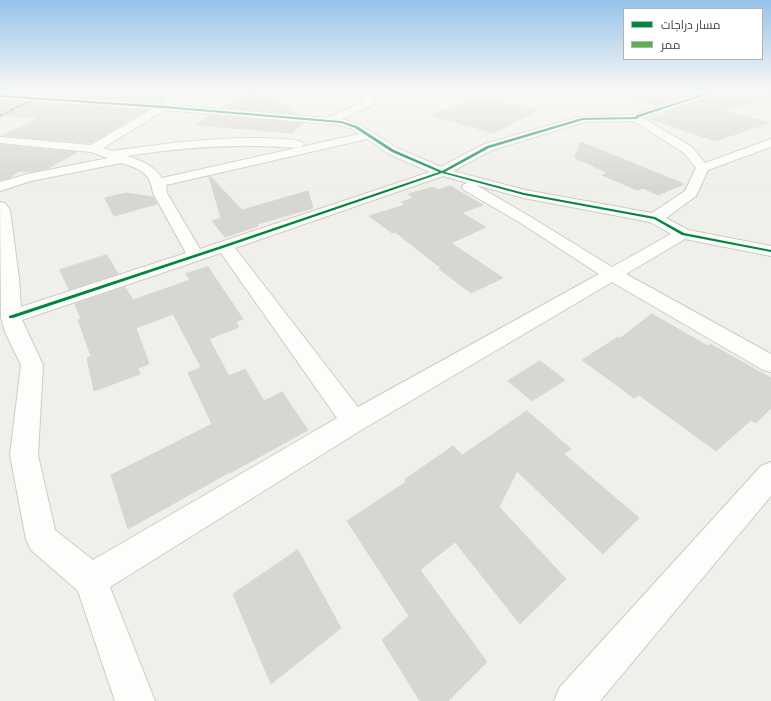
<!DOCTYPE html>
<html>
<head>
<meta charset="utf-8">
<style>
  body { margin:0 }
  #map { position:relative; width:771px; height:701px; overflow:hidden; background:#f0efea; font-family:Figtree,Cairo,sans-serif }
  canvas { display:block }
  .legend { position:absolute; left:623px; top:8px; width:140px; height:52px; box-sizing:border-box; background:#fff; border:1px solid #b5b3af; margin:0; padding:5px 7px; list-style:none; font-size:12px; color:#464036 }
  .legend li { display:flex; align-items:center; gap:8px; height:20px }
  .legend b { width:20px; border:1px solid #b5b3af }
</style>
</head>
<body>
<div id="map">
<canvas width="771" height="701"></canvas>
<ul class="legend">
<li><b style="height:5px;background:#00873e"></b>مسار دراجات</li>
<li><b style="height:5px;background:#57b346"></b>ممر</li>
</ul>
</div>
<script>
const context = document.querySelector('canvas').getContext('2d');
context.lineJoin = 'round';
function fillPath(path, color) { context.fillStyle = color; context.fill(path, 'evenodd'); }
function stroke(path, color, width, dash) { context.strokeStyle = color; context.lineWidth = width; context.lineCap = dash ? 'butt' : 'round'; context.setLineDash(dash || []); context.stroke(path); }
const building = new Path2D(`
  M 0,91 L 179,91 L 161,102 Z
  M 252,91 L 261,91 L 299,114 L 222,108 L 242,94 L 246,94 Z
  M 626,91 L 701,91 L 656,106 L 625,96 Z
  M 721,91 L 771,91 L 771,98 L 724,110 L 769,123 L 715,141 L 650,119 L 669,114 L 663,113 L 719,94 Z
  M 479,97 L 538,110 L 493,133 L 430,115 Z
  M 0,100 L 147,110 L 91,143 L 1,136 L 39,118 L 0,115 Z
  M 211,115 L 303,123 L 292,133 L 196,125 Z
  M 581,142 L 684,184 L 658,195 L 643,188 L 637,190 L 602,175 L 608,173 L 575,158 Z
  M 0,145 L 77,152 L 49,168 L 31,172 L 19,171 L 9,178 L 0,180 Z
  M 210,176 L 242,210 L 308,191 L 313,208 L 258,224 L 258,226 L 225,237 L 212,221 L 221,218 L 209,177 Z
  M 450,186 L 483,205 L 462,213 L 486,227 L 451,243 L 503,278 L 471,293 L 439,269 L 441,268 L 395,232 L 392,233 L 369,216 L 405,205 L 401,202 L 413,198 L 408,194 L 433,187 L 438,190 Z
  M 127,193 L 153,197 L 157,204 L 114,216 L 105,198 Z
  M 107,255 L 118,274 L 69,290 L 60,270 Z
  M 208,267 L 243,319 L 236,322 L 239,327 L 209,339 L 229,376 L 245,369 L 264,401 L 282,392 L 308,430 L 230,473 L 230,472 L 128,529 L 111,475 L 212,424 L 188,373 L 201,367 L 173,314 L 136,328 L 149,364 L 138,368 L 140,374 L 94,391 L 87,358 L 91,356 L 78,320 L 81,319 L 75,304 L 125,287 L 133,300 L 190,280 L 186,274 Z
  M 652,314 L 708,346 L 710,344 L 771,378 L 771,408 L 756,423 L 751,420 L 716,451 L 639,395 L 634,398 L 582,360 L 618,337 L 620,338 Z
  M 540,361 L 565,380 L 532,401 L 508,381 Z
  M 527,411 L 571,449 L 564,454 L 639,518 L 603,554 L 517,471 L 499,507 L 566,579 L 520,624 L 455,542 L 420,570 L 487,662 L 448,701 L 420,701 L 382,640 L 409,616 L 347,521 L 406,482 L 404,480 L 453,446 L 462,455 Z
  M 298,550 L 341,628 L 271,684 L 233,594 Z`);
fillPath(building, '#d8d6d1');
stroke(building, '#d8d6d0', 1);
const minor = new Path2D(`
  M 182,91 L 193,91 L 173,105 L 327,118 L 366,101 L 349,91 C 360,91 369,91 376,101 L 373,105 L 341,119 L 360,125 L 397,148 L 441,167 L 484,144 L 579,117 L 633,115 L 706,91 L 720,91 L 719,93 L 643,118 L 692,147 L 705,163 L 771,139 L 771,147 L 708,170 L 696,196 L 666,218 L 688,230 L 771,246 L 771,256 L 685,239 L 626,274 L 771,354 L 771,372 L 763,370 L 612,282 L 363,429 L 110,587 L 155,701 L 115,701 L 78,591 L 31,550 L 26,539 L 10,455 L 21,365 L 5,332 L 1,317 L 0,202 L 5,203 L 10,210 L 19,279 L 21,307 L 186,253 L 153,193 C 151,173 139,168 121,163 L 31,181 L 0,191 L 0,182 L 28,174 L 108,158 L 91,152 L 0,143 L 0,137 L 91,145 L 152,109 L 0,99 L 0,93 L 161,104 ZM 165,110 L 340,125 L 352,129 L 359,134 L 162,178 C 152,165 143,161 127,156 C 184,147 240,143 298,148 L 302,146 L 304,144 L 302,142 C 289,138 275,139 262,138 C 212,137 162,144 112,151 L 103,148 ZM 634,121 L 684,153 L 696,168 L 685,191 L 652,213 L 525,190 L 453,171 L 492,150 L 584,122 ZM 367,139 L 389,154 L 430,172 L 200,249 L 167,193 L 166,185 ZM 443,176 L 468,183 L 464,184 L 462,187 L 464,190 L 519,222 L 599,274 L 358,407 L 235,248 ZM 476,185 L 524,198 L 650,222 L 671,234 L 612,267 L 529,216 ZM 221,253 L 337,418 L 93,560 L 55,530 L 38,455 L 43,365 L 22,320 Z
  M 771,462 L 771,496 L 600,701 L 554,701 L 560,687 L 761,466 Z`);
stroke(minor, '#cccbc6', 2);
fillPath(minor, '#fdfdfc');
stroke(new Path2D(`
  M 0,116 L 34,99`), '#57b346', 2, [4, 2]);
fillPath(new Path2D(`
  M 713,91 L 717,91 L 639,117 L 637,119 L 583,120 L 489,148 L 445,172 L 524,193 L 655,217 L 684,233 L 771,250 L 771,252 L 682,235 L 654,219 L 524,195 L 442,173 L 226,247 L 13,318 L 9,318 L 9,316 L 224,245 L 439,172 L 392,152 L 355,128 L 341,123 L 164,108 L 0,97 L 0,95 L 164,106 L 341,121 L 357,126 L 394,150 L 442,171 L 487,146 L 582,118 L 635,117 L 637,115 Z`), '#00873e');
const sky = context.createLinearGradient(0, 0, 0, 189);
sky.addColorStop(0, '#96c3ea');
sky.addColorStop(0.48, '#f8f8f6');
sky.addColorStop(1, '#f8f8f600');
context.fillStyle = sky;
context.fillRect(0, 0, 771, 189);
</script>
</body>
</html>
